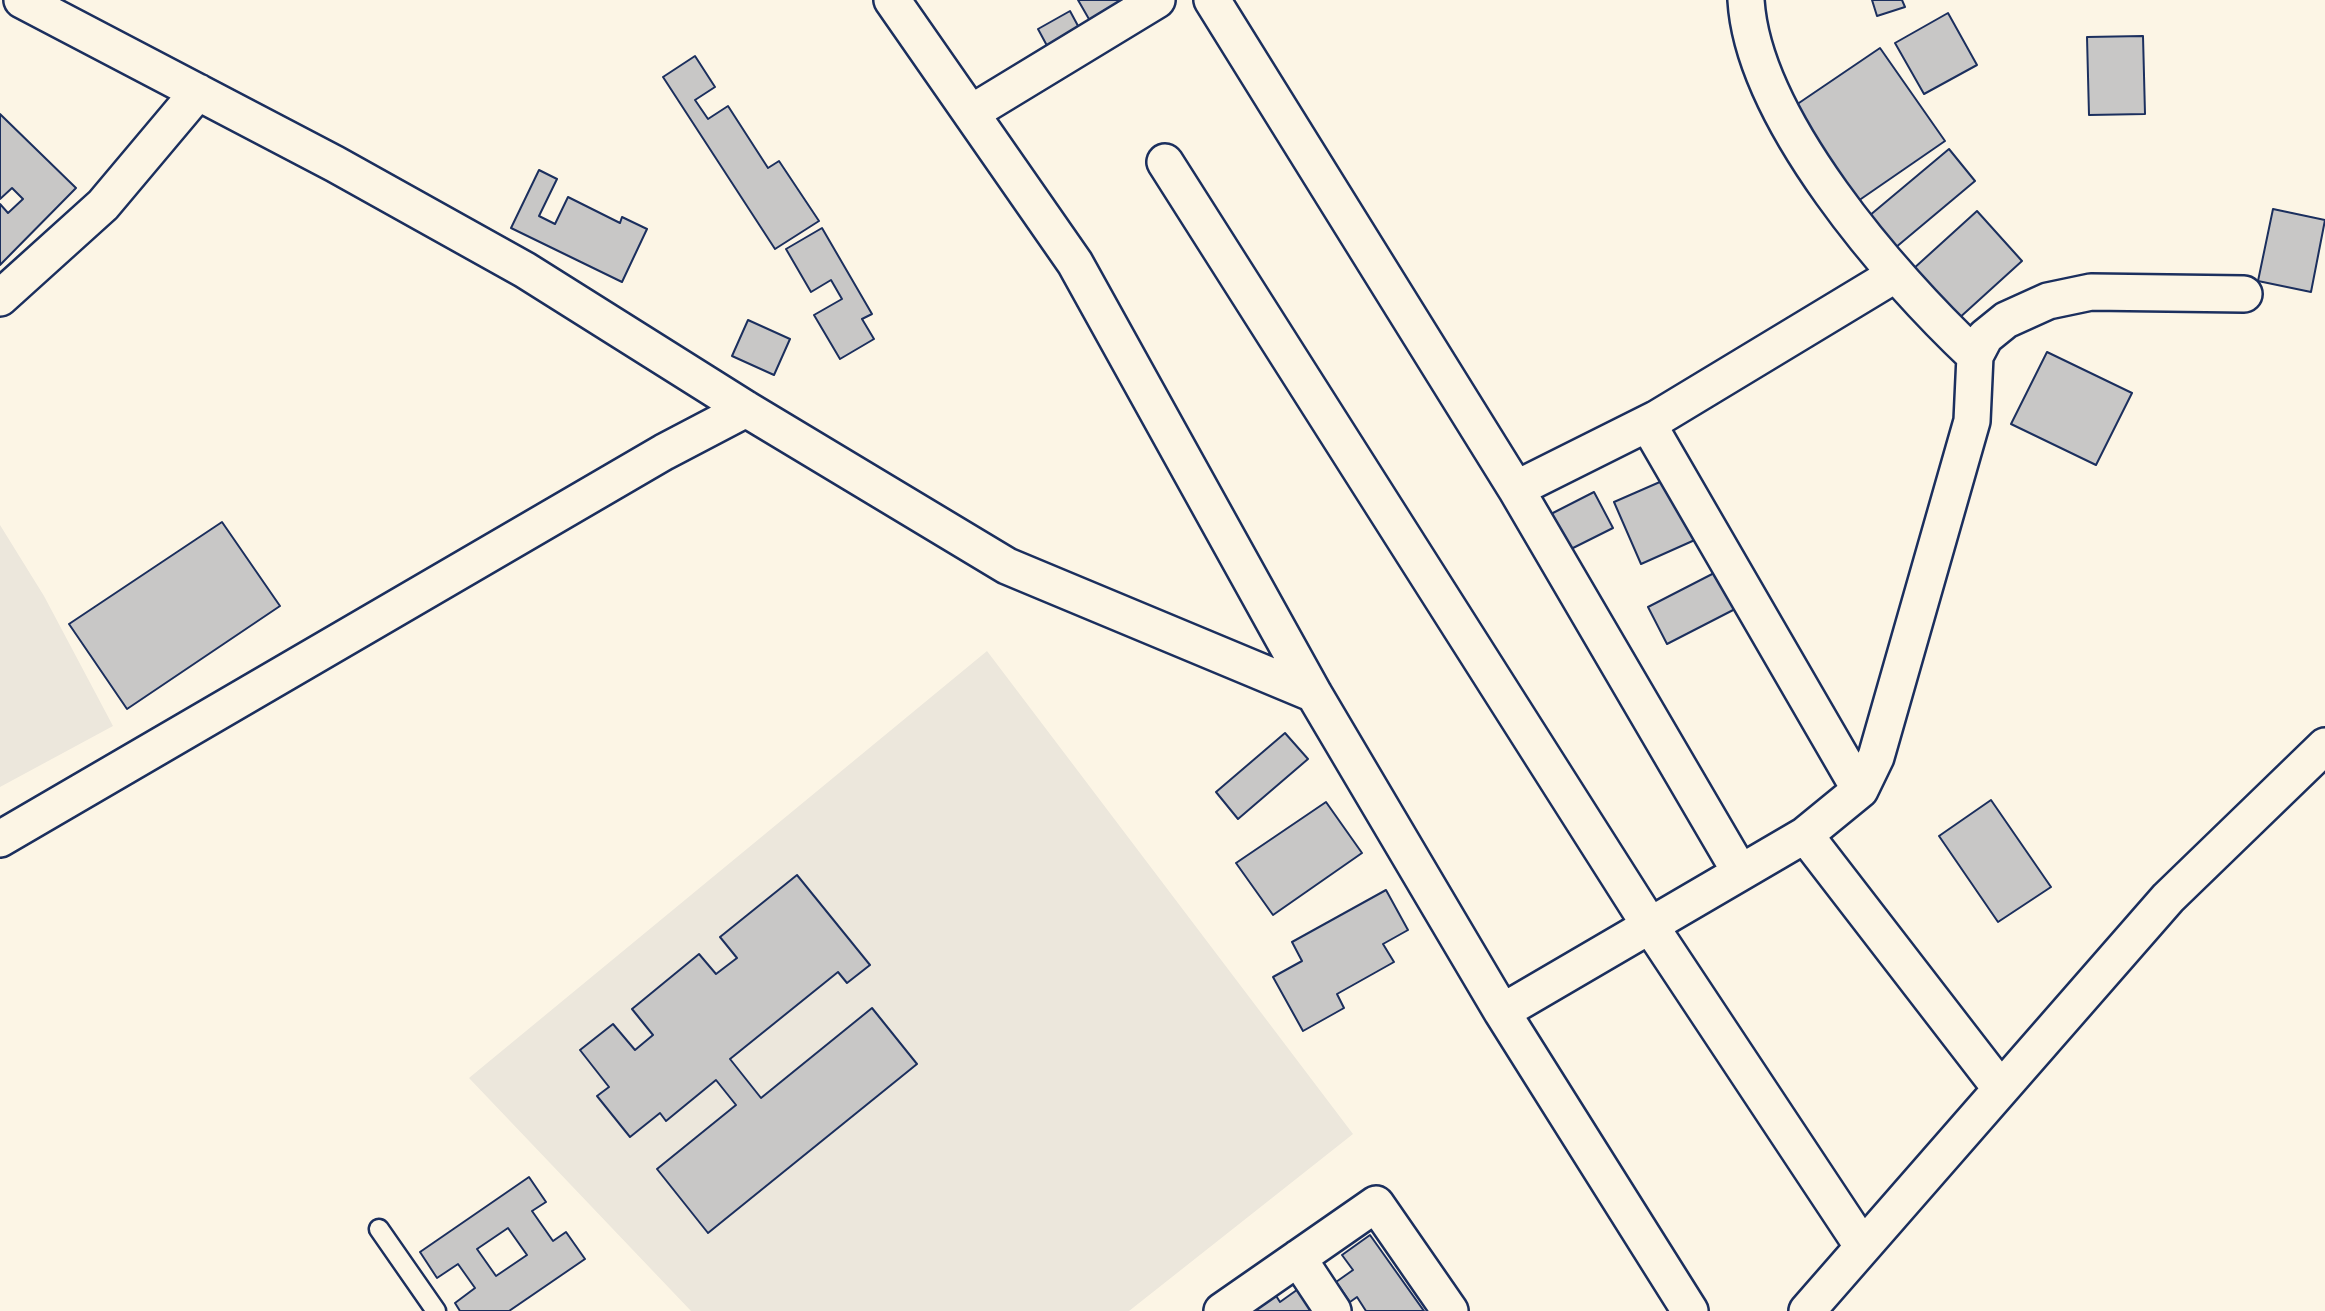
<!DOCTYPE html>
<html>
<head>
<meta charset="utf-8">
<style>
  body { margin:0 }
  canvas { display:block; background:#fcf5e5 }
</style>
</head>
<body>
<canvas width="2325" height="1311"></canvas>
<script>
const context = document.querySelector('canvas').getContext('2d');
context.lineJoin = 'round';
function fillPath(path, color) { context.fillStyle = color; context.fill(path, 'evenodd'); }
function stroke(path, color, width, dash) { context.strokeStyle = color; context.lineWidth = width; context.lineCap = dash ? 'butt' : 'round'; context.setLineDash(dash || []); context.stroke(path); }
fillPath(new Path2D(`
  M 0,525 L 44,596 L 113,726 L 0,787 Z
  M 987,651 L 1353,1134 L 1129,1311 L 691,1311 L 469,1078 Z`), '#ece7dc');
const building = new Path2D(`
  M 1078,0 L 1155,0 L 1097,33 Z
  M 1872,0 L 1902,0 L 1905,7 L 1877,16 Z
  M 1070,11 L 1084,37 L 1052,55 L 1038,29 Z
  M 1948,13 L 1977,65 L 1924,94 L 1895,43 Z
  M 2143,36 L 2145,114 L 2089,115 L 2087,37 Z
  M 1880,48 L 1945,141 L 1858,201 L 1793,107 Z
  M 695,56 L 715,87 L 695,100 L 708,119 L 728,106 L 768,168 L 779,161 L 819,221 L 775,249 L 663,77 Z
  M 0,114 L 76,188 L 0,265 L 0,204 L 8,213 L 23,199 L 12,188 L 0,199 Z
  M 1949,149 L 1975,181 L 1895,248 L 1869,216 Z
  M 539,170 L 557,179 L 539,216 L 555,224 L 568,197 L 620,223 L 622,217 L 647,229 L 622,282 L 511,228 Z
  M 2273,209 L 2325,220 L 2311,292 L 2258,281 Z
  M 1977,211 L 2022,261 L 1957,320 L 1912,270 Z
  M 822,228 L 872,314 L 862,319 L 874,339 L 840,359 L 814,315 L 842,299 L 831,280 L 811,292 L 786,249 Z
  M 748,320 L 790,339 L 774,375 L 732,356 Z
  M 2047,352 L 2132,393 L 2096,465 L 2011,424 Z
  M 1669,478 L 1697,539 L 1641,564 L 1614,502 Z
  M 1594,492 L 1613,528 L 1565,552 L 1547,516 Z
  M 222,522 L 280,606 L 127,709 L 69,624 Z
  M 1720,570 L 1739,607 L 1667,644 L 1648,607 Z
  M 1285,733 L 1308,759 L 1238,819 L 1216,792 Z
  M 1991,800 L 2051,887 L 1998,922 L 1939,836 Z
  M 1326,802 L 1362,853 L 1273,915 L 1236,863 Z
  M 797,875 L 870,965 L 847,983 L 838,972 L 730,1059 L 761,1098 L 872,1008 L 917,1064 L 708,1233 L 657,1169 L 736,1105 L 716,1080 L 666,1121 L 660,1113 L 630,1137 L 597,1096 L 609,1087 L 580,1050 L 613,1024 L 635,1050 L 653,1035 L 632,1009 L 699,954 L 716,974 L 737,958 L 720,937 Z
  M 1386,890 L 1408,930 L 1383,944 L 1394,962 L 1337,994 L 1344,1008 L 1303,1031 L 1273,977 L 1302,961 L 1292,942 Z
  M 529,1177 L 546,1202 L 532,1211 L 553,1241 L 566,1232 L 585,1259 L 509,1311 L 460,1311 L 455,1303 L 475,1288 L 458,1264 L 437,1278 L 420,1252 ZM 508,1228 L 527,1255 L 496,1276 L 477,1249 Z
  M 1370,1235 L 1424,1311 L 1366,1311 L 1357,1297 L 1350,1302 L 1336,1282 L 1353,1270 L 1342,1255 Z
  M 1301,1287 L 1318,1311 L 1249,1311 L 1273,1291 L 1280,1302 Z`);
fillPath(building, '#c8c7c6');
stroke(building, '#1b2f5e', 2);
const lane = new Path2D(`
  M 379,1229 L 436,1311`);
const street = new Path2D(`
  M 22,0 L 335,164 L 525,270 L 746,409 L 1007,566 L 1314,694
  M 892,0 L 1075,263 L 1314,694 L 1502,1012 L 1690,1311
  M 1212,0 L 1516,489 L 1740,872
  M 1746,0 C 1753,119 1891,277 1975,356
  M 971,113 L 1157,0
  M 1165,162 L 1649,924 L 1863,1247
  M 0,298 L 103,205 L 198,92
  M 1648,424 L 1860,790
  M 1516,489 L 1656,419 L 1896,274
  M 1805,835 L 2001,1089
  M 0,839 L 664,452 L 746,409
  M 1502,1012 L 1805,835 L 1860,790 L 1876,757 L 1972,421 L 1975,356 L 1985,337 L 2006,320 L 2048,301 L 2091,292 L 2244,294
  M 1298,1258 L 1333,1311
  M 1222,1311 L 1376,1204 L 1450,1311
  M 1807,1311 L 2168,898 L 2325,746`);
stroke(lane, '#1b2f5e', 23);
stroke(street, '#1b2f5e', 40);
stroke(lane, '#fcf5e5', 18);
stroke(street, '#fcf5e5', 35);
</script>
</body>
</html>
